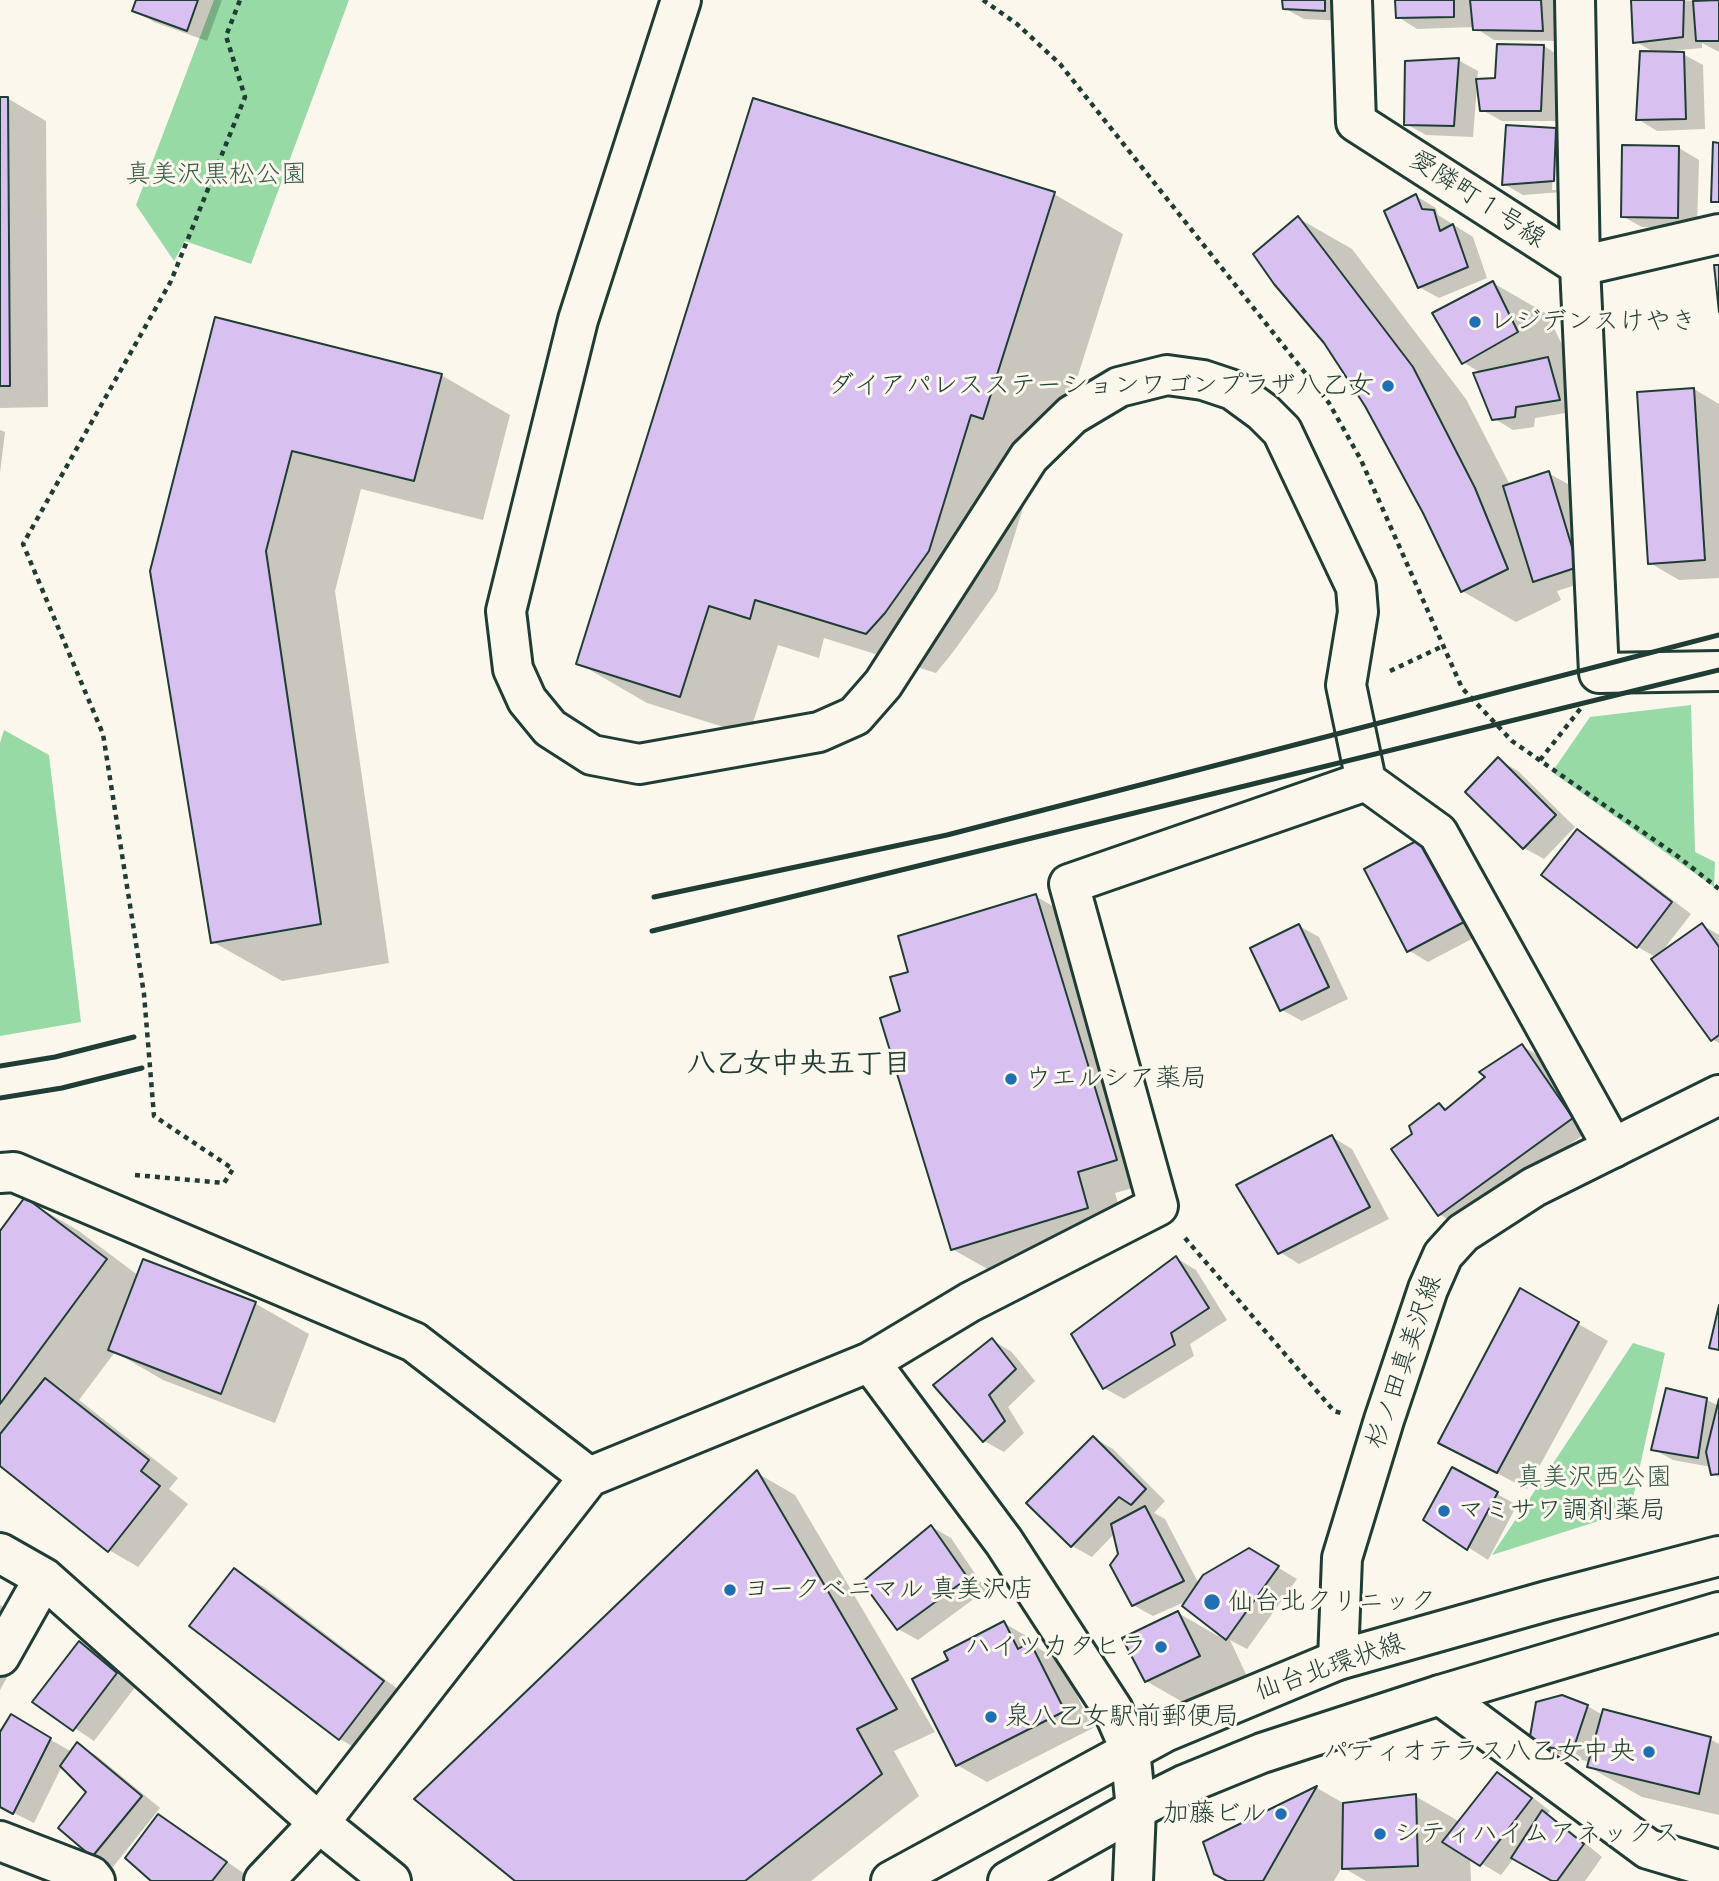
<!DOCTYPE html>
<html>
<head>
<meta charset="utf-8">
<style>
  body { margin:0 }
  canvas { display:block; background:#fbf7ec }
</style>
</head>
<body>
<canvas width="1719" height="1881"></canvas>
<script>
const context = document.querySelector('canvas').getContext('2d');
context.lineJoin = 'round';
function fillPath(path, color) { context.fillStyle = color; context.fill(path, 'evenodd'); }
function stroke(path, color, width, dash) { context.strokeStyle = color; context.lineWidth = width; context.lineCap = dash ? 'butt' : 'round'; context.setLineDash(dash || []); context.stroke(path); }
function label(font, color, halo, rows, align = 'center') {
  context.font = font + ' Itim,"Klee One",sans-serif'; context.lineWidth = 6; context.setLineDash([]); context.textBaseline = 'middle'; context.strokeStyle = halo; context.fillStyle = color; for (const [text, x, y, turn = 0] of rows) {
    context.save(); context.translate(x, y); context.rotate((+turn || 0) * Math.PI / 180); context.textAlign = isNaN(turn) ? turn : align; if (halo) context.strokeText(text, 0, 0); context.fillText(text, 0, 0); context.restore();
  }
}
fillPath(new Path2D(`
  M 214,0 L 349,0 L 251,264 L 185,241 L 174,261 L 136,205 Z
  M 1691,705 L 1695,852 L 1715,862 L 1714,887 L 1552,772 L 1590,717 Z
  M 4,730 L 49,755 L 81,1022 L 0,1036 L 0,743 Z
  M 1633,1343 L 1665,1353 L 1630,1511 L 1492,1555 Z`), '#98daa5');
fillPath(new Path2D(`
  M 138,0 L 222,0 L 207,41 L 154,22 L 134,10 Z
  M 1284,0 L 1344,0 L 1344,21 L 1304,19 L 1284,8 Z
  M 1397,0 L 1557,0 L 1562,41 L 1494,40 L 1474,27 L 1417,29 L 1398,17 Z
  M 1633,0 L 1719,1 L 1719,52 L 1702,43 L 1702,48 L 1672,51 L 1672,53 L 1683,54 L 1703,65 L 1705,129 L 1657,131 L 1638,119 L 1655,53 L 1635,41 Z
  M 1544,46 L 1563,58 L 1560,121 L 1502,121 L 1482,110 L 1477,86 L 1473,137 L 1426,135 L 1406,124 L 1458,60 L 1478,71 L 1477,81 L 1497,80 Z
  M 7,98 L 46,121 L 48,407 L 0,408 L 0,99 Z
  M 1555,130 L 1575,141 L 1574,191 L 1523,195 L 1504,184 ZM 1554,137 L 1557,137 L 1556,190 L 1552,190 Z
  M 1679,148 L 1699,160 L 1697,228 L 1642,227 L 1622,216 Z
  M 1054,194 L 1123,234 L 1052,457 L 1040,454 L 997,591 L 953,652 L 936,673 L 824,638 L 819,658 L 778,645 L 749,735 L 647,703 L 578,663 Z
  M 1416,196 L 1436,208 L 1438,215 L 1473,237 L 1487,278 L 1439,298 L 1419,287 Z
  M 1298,218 L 1352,249 L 1466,399 L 1510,485 L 1548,473 L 1568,484 L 1597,578 L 1557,591 L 1561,600 L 1516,622 L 1462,591 Z
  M 1493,283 L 1547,314 L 1571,363 L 1563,367 L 1567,370 L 1578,411 L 1535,418 L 1534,427 L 1513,430 L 1493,418 L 1481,373 L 1463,362 Z
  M 216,319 L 441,375 L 510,415 L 483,520 L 361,489 L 335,591 L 389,963 L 282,981 L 213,942 Z
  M 1694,389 L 1719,404 L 1719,578 L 1679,580 L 1650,563 Z
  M 0,430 L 5,432 L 0,473 Z
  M 1498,759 L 1518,771 L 1575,827 L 1544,859 L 1524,848 Z
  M 1577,831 L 1597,842 L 1691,914 L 1660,954 L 1702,925 L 1719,935 L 1719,1043 L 1712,1039 L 1657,958 L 1638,947 Z
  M 1420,841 L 1483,933 L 1428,962 L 1408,950 Z
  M 1035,896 L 1074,918 L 1154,1182 L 1115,1193 L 1126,1230 L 991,1271 L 952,1249 L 902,1013 L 910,973 Z
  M 1299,926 L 1319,937 L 1348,999 L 1302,1021 L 1282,1010 Z
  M 1522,1046 L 1542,1058 L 1591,1129 L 1459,1226 L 1439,1214 L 1414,1135 L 1439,1105 L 1447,1110 Z
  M 1332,1137 L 1352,1149 L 1389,1219 L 1299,1264 L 1280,1252 Z
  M 26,1200 L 79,1231 L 139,1276 L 144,1261 L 256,1304 L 309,1334 L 275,1423 L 163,1380 L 115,1352 L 79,1400 L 178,1478 L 169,1489 L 188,1504 L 138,1567 L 109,1550 L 0,1464 L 0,1234 Z
  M 1176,1258 L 1196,1270 L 1227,1320 L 1190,1344 L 1194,1356 L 1124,1399 L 1104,1388 Z
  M 1521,1291 L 1608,1341 L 1527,1489 L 1470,1459 Z
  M 992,1340 L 1012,1352 L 1035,1381 L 1008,1407 L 1024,1433 L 1004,1452 L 984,1441 Z
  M 1668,1390 L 1707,1400 L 1719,1406 L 1719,1477 L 1713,1474 L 1711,1467 L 1673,1460 L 1653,1449 Z
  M 1094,1438 L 1113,1449 L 1165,1501 L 1154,1513 L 1165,1519 L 1199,1584 L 1249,1550 L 1297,1579 L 1247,1649 L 1230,1640 L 1252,1687 L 1200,1712 L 1146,1681 L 1178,1613 L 1225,1640 L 1227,1638 L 1189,1600 L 1153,1616 L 1133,1605 L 1115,1533 L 1092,1557 L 1072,1546 Z
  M 1452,1469 L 1517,1505 L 1488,1560 L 1426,1520 Z
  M 757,1473 L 795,1495 L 935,1732 L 894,1751 L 919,1796 L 811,1881 L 517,1881 Z
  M 932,1527 L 951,1538 L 986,1590 L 918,1640 L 898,1629 Z
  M 235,1570 L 264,1587 L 412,1700 L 369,1756 L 340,1739 Z
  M 0,1605 L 36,1626 L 0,1690 Z
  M 1004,1623 L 1033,1640 L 1038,1648 L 1060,1661 L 1093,1728 L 987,1782 L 957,1765 L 951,1661 Z
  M 80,1643 L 99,1654 L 136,1686 L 94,1741 L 35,1701 Z
  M 1587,1706 L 1603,1715 L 1710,1739 L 1719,1744 L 1719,1815 L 1642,1797 L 1589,1767 L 1590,1762 L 1550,1752 L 1531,1741 Z
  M 11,1717 L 72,1752 L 77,1744 L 97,1756 L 160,1808 L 113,1867 L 93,1856 L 60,1828 L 88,1792 L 62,1766 L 34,1823 L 0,1806 L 0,1735 Z
  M 1497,1774 L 1517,1785 L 1550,1811 L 1547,1815 L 1562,1824 L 1602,1857 L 1585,1881 L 1555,1881 L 1514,1858 L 1501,1875 L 1470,1857 L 1471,1881 L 1366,1881 L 1342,1867 L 1334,1881 L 1229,1881 L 1205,1843 L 1317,1788 L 1345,1804 L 1415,1796 L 1460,1822 Z
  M 159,1816 L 178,1827 L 246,1875 L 241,1881 L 154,1881 Z`), '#0003');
const building = new Path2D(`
  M 136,0 L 198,0 L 187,31 L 132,11 Z
  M 1282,0 L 1325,0 L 1325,11 L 1283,9 Z
  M 1395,0 L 1454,0 L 1454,17 L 1396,18 Z
  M 1470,0 L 1541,0 L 1543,31 L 1473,30 Z
  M 1631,0 L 1684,0 L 1683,37 L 1633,43 Z
  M 1719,0 L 1719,41 L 1696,41 L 1693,1 Z
  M 1497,44 L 1544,45 L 1541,111 L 1480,111 L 1476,79 L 1495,78 Z
  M 1640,51 L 1684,52 L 1686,119 L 1636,120 Z
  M 1459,58 L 1454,126 L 1404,125 L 1405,61 Z
  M 0,97 L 8,97 L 10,386 L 0,386 Z
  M 753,98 L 1055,192 L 983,419 L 971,415 L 929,551 L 885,613 L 866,634 L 755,600 L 750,619 L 709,606 L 680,697 L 576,664 Z
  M 1506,125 L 1556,128 L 1554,181 L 1502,185 Z
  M 1713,142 L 1719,143 L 1719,202 L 1711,202 Z
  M 1622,145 L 1679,146 L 1678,218 L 1621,217 Z
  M 1416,194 L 1422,209 L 1434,210 L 1440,231 L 1453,224 L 1468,267 L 1418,288 L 1384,211 Z
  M 1298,216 L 1413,367 L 1475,488 L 1508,569 L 1461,592 L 1423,513 L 1365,406 L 1324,343 L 1274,284 L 1253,254 Z
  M 1714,265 L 1719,265 L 1719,312 Z
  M 1493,281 L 1518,332 L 1462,364 L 1432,313 Z
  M 215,317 L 442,374 L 414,481 L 292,451 L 266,551 L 321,924 L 211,943 L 150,571 Z
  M 1548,357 L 1560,400 L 1516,407 L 1515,417 L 1492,420 L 1473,373 Z
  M 1694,388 L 1705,560 L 1648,564 L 1637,392 Z
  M 1549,471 L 1578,567 L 1533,582 L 1503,486 Z
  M 1498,757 L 1556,815 L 1523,849 L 1465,792 Z
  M 1577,829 L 1672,902 L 1637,948 L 1541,875 Z
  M 1420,839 L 1464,922 L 1407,952 L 1364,869 Z
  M 1036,894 L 1117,1160 L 1078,1172 L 1088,1208 L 951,1250 L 880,1018 L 900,1011 L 890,977 L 908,972 L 898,936 Z
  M 1702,923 L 1719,947 L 1719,1035 L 1711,1041 L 1651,959 Z
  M 1299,924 L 1329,987 L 1280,1011 L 1250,948 Z
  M 1522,1044 L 1573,1118 L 1438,1216 L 1391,1149 L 1412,1134 L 1409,1126 L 1439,1103 L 1445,1110 L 1485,1077 L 1479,1072 Z
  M 1332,1135 L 1370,1207 L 1278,1254 L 1236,1185 Z
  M 25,1197 L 107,1259 L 0,1404 L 0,1231 Z
  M 1176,1256 L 1209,1308 L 1171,1333 L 1175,1345 L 1103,1389 L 1071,1334 Z
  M 143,1259 L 256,1302 L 221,1394 L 108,1350 Z
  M 1520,1288 L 1579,1322 L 1497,1473 L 1438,1443 Z
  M 1719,1305 L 1719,1350 L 1709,1348 Z
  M 992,1338 L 1016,1369 L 989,1395 L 1005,1421 L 983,1442 L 933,1385 Z
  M 45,1378 L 149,1460 L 141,1471 L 160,1486 L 108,1552 L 0,1466 L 0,1434 Z
  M 1666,1388 L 1707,1398 L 1698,1458 L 1651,1450 Z
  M 1719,1399 L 1719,1474 L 1711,1475 L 1706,1452 Z
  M 1093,1436 L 1146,1489 L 1131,1505 L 1119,1497 L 1071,1547 L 1026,1503 Z
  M 1452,1467 L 1498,1492 L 1467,1550 L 1423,1520 Z
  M 757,1470 L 897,1709 L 857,1729 L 882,1774 L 745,1881 L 515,1881 L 414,1799 Z
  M 1145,1506 L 1184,1581 L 1132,1606 L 1110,1565 L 1118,1554 L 1111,1524 Z
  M 931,1525 L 968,1578 L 897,1630 L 862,1582 Z
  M 1249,1548 L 1279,1566 L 1226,1640 L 1182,1606 L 1203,1575 Z
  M 234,1568 L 384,1681 L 339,1740 L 189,1626 Z
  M 1178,1611 L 1200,1656 L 1145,1682 L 1122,1638 Z
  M 1004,1621 L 1018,1649 L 1030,1642 L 1065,1711 L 956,1766 L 912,1679 L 948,1660 L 944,1652 Z
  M 79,1641 L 117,1673 L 73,1731 L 32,1702 Z
  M 1562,1695 L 1588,1705 L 1572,1753 L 1529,1742 L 1536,1702 Z
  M 1603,1709 L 1711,1737 L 1699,1794 L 1587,1767 Z
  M 11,1714 L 51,1738 L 13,1814 L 0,1807 L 0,1732 Z
  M 77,1742 L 142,1796 L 92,1857 L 58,1828 L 86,1792 L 60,1766 Z
  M 1497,1772 L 1532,1798 L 1480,1866 L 1442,1842 Z
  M 1317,1786 L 1263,1881 L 1227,1881 L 1214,1874 L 1203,1842 Z
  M 1416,1794 L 1418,1866 L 1342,1869 L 1343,1803 Z
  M 1542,1810 L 1584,1844 L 1557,1881 L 1552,1881 L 1511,1858 Z
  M 158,1814 L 227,1862 L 212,1881 L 151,1881 L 125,1858 Z`);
fillPath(building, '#d8c1f1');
stroke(building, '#1f3d34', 2);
const street = new Path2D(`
  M 681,0 L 578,320 L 506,611 L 513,669 L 527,700 L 550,728 L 592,755 L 639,764 L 819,732 L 855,716 L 883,684 L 1029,457 L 1072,415 L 1119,387 L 1167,375 L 1203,380 L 1233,390 L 1263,412 L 1282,431 L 1356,587 L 1358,612 L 1346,685 L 1366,781
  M 1352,0 L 1356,122 L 1580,266 L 1719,234
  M 1575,0 L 1580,266 L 1599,673 L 1719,671
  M 0,1173 L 14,1172 L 414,1342 L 589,1477 L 319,1823 L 264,1881
  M 870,1362 L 1004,1542 L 1113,1710 L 1130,1749 L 1136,1809
  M 589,1477 L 870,1362 L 970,1302 L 1158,1206 L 1069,884 L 1366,781 L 1438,833 L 1613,1148
  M 0,1553 L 44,1578 L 319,1823 L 391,1881
  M 0,1656 L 44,1578
  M 1440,1695 L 1648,1849 L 1719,1870
  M 0,1841 L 91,1876 L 95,1881`);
const secondary = new Path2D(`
  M 1338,1660 L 1342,1558 L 1384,1420 L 1428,1289 L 1443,1255 L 1463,1233 L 1534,1187 L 1719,1095
  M 1133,1881 L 1136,1809`);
const primary = new Path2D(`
  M 891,1881 L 1165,1732 L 1338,1660 L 1547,1601 L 1719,1556
  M 1008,1881 L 1136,1809 L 1186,1784 L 1262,1753 L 1440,1695 L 1719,1612`);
stroke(street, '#1f3d34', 44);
stroke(secondary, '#1f3d34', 44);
stroke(primary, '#1f3d34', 44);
stroke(new Path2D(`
  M 983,0 L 1017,24 L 1060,64 L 1329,403 L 1361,460 L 1462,688 L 1512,741 L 1676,855 L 1719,889
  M 1390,671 L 1443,646
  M 1540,760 L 1581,708
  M 135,1175 L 224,1183 L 233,1169 L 154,1116 L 144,994 L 103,734 L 23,544 L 171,281 L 245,97 L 226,36 L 240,0
  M 1185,1238 L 1334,1411 L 1341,1413`), '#1f3d34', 4.5, [5, 5]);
stroke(street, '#fbf7ec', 38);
stroke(secondary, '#fbf7ec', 38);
stroke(primary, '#fbf7ec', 38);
stroke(new Path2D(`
  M 654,897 L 947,835 L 1719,635
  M 652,931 L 1719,670
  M 0,1066 L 55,1057 L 134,1037
  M 0,1098 L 62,1088 L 142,1068`), '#1f3d34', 5);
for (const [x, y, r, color] of [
  [1475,322,7,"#1f6fb2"],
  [1388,386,7,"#1f6fb2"],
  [1011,1079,7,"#1f6fb2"],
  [1444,1511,7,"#1f6fb2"],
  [730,1590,7,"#1f6fb2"],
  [1212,1602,9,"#1f6fb2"],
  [1161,1647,7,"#1f6fb2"],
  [991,1717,7,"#1f6fb2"],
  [1649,1752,7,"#1f6fb2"],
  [1281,1814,7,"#1f6fb2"],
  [1380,1834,7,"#1f6fb2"]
]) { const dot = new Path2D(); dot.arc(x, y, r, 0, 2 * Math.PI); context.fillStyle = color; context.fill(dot); stroke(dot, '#fbf7ec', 2.5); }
label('26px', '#375c4b', '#fbf7ec', [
  ["真美沢黒松公園",216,175],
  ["真美沢西公園",1594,1478]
]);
label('26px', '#1f3d34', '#fbf7ec', [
  ["愛隣町１号線",1477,200,33],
  ["杉ノ田真美沢線",1405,1362,-71],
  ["仙台北環状線",1330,1668,-19]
]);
label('26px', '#1f3d34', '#fbf7ec', [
  ["レジデンスけやき",1489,322],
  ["ダイアパレスステーションワゴンプラザ八乙女",1374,386,"right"],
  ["ウエルシア薬局",1025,1079],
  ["マミサワ調剤薬局",1458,1511],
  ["ヨークベニマル 真美沢店",744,1590],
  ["仙台北クリニック",1228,1602],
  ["ハイツカタヒラ",1147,1647,"right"],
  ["泉八乙女駅前郵便局",1005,1717],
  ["パティオテラス八乙女中央",1635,1752,"right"],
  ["加藤ビル",1267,1814,"right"],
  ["シティハイムアネックス",1394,1834]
], 'left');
label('bold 28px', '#1f3d34', '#fbf7ec', [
  ["八乙女中央五丁目",799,1065]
]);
</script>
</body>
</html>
